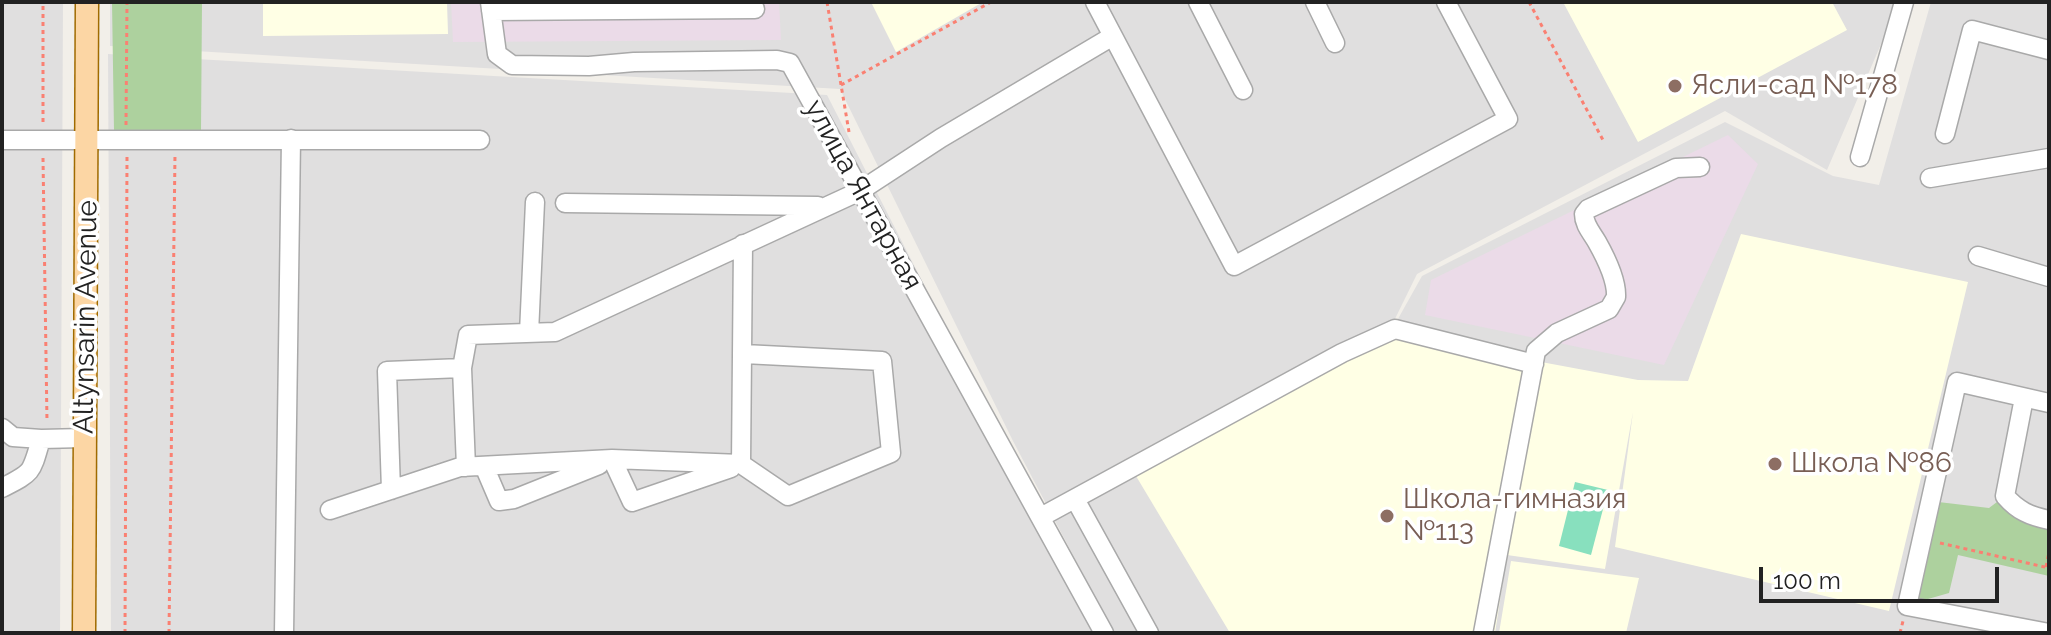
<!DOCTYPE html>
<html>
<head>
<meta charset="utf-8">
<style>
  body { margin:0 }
  #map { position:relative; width:2051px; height:635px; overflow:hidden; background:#f2efe9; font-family:Raleway,sans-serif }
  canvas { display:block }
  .frame { position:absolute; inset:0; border:4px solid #222; pointer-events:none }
  .scale { position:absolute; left:1759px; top:567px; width:240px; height:36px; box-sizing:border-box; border:4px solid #222; border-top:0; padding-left:10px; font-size:24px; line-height:28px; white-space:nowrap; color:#222; -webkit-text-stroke:6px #fff; paint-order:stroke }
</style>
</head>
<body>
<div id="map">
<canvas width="2051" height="635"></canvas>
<div class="frame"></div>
<div class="scale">100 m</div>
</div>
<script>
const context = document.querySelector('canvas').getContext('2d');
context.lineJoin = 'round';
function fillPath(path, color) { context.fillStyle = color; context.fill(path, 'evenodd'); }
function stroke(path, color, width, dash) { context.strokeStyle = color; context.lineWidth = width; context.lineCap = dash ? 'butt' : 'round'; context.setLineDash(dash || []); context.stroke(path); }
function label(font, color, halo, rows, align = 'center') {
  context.font = font + ' Raleway,sans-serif'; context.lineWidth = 7; context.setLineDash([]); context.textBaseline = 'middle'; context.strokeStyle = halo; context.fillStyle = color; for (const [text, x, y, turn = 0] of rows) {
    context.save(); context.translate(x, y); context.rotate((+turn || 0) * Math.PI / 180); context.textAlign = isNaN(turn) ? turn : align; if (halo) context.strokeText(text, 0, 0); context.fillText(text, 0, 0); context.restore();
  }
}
fillPath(new Path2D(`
  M 2,2 L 63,2 L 60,633 L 2,633 Z
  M 110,2 L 1899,2 L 1827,170 L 1725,111 L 1417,274 L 1392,325 L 1394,326 L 1422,276 L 1725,122 L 1833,176 L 1879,185 L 1931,2 L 2049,2 L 2049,633 L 1114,633 L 1013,441 L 840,89 L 110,46 Z
  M 108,54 L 827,95 L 1102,633 L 111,633 Z`), '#e0dfdf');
fillPath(new Path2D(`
  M 451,2 L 779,2 L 781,40 L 453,42 Z
  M 1728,135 L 1758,164 L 1664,365 L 1425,315 L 1431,280 Z`), '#ebdbe8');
fillPath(new Path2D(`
  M 263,2 L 447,2 L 448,34 L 263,36 Z
  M 871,2 L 983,2 L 896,52 Z
  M 1563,2 L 1832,2 L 1847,30 L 1638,142 Z
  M 1741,234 L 1968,282 L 1889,611 L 1615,547 L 1633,412 L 1605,569 L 1507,555 L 1495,633 L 1230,633 L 1136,476 L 1396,335 L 1638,380 L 1688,381 Z
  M 1511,561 L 1639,578 L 1626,633 L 1499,633 Z`), '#ffffe5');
fillPath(new Path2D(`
  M 112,2 L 202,2 L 201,131 L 114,131 Z
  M 2005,496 L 2049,520 L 2049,576 L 1958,555 L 1949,593 L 1907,605 L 1930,501 L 1989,508 Z`), '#add19e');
fillPath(new Path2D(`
  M 1575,482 L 1608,490 L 1591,555 L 1559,546 Z`), '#88e0be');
const minor = new Path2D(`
  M 490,2 L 497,54 L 512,65 L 589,66 L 634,62 L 777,60 L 790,63 L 1104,633
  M 1095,2 L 1234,266 L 1508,119 L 1446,2
  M 1198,2 L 1243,90
  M 1315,2 L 1335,43
  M 491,11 L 755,9
  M 1945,134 L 1972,30 L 2049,50
  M 2,140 L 480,140
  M 1860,157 L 1904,2
  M 1930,178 L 2049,158
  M 565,203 L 818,206
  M 1978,256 L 2049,277
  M 529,333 L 535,202
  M 462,368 L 466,467
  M 2024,398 L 2005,496 C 2018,511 2030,516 2049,520
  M 2049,403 L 1957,382 L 1907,606 L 2049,633
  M 2,428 L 13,437 L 41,439 L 84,438
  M 612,459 L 632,502 L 731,468
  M 741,464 L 743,244
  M 484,466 L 499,501 L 514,499 L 599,465
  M 2,488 C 33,472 31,474 41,439
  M 391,490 L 387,371 L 462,368 L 468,335 L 555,332 L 860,191 L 941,138 L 1113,36
  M 1075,499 L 1149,633
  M 330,510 L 460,467 L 612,459 L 741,464 L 788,496 L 891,453 L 882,361 L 744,354
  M 1041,517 L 1342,353 L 1395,329 L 1534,364
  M 284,633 L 291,139
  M 1483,633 L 1536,351 L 1557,333 L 1609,309 L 1616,297 C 1617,280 1606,258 1597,242 C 1592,233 1584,225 1584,214 L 1588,209 L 1676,168 L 1700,167`);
const major = new Path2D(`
  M 84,633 L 87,2`);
stroke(minor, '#a9a9a9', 21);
stroke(major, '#a06b00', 25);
stroke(new Path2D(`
  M 827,2 L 849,132
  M 1529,2 L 1603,140
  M 841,85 L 991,2
  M 43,122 L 43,2
  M 126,125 L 127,2
  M 43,158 L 47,422
  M 1940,543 L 2049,568
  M 2046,567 L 2049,552
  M 125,633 L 127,157
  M 169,633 L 175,154
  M 1900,633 L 1903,621`), '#fa8072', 3, [4, 4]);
stroke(minor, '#fff', 18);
stroke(major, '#fcd6a4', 22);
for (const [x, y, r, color] of [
  [1675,86,8,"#8d6e63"],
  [1775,464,8,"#8d6e63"],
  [1387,516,8,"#8d6e63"]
]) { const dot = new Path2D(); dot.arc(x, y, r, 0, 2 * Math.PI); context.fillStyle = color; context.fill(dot); stroke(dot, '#fff', 3); }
label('28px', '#785e54', '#fff', [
  ["Ясли-сад №178",1691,86],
  ["Школа №86",1791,464],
  ["Школа-гимназия",1403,500],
  ["№113",1403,532]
], 'left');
label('28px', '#222', '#fff', [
  ["улица Янтарная",863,195,61],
  ["Altynsarin Avenue",86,317,-89]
]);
</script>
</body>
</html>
